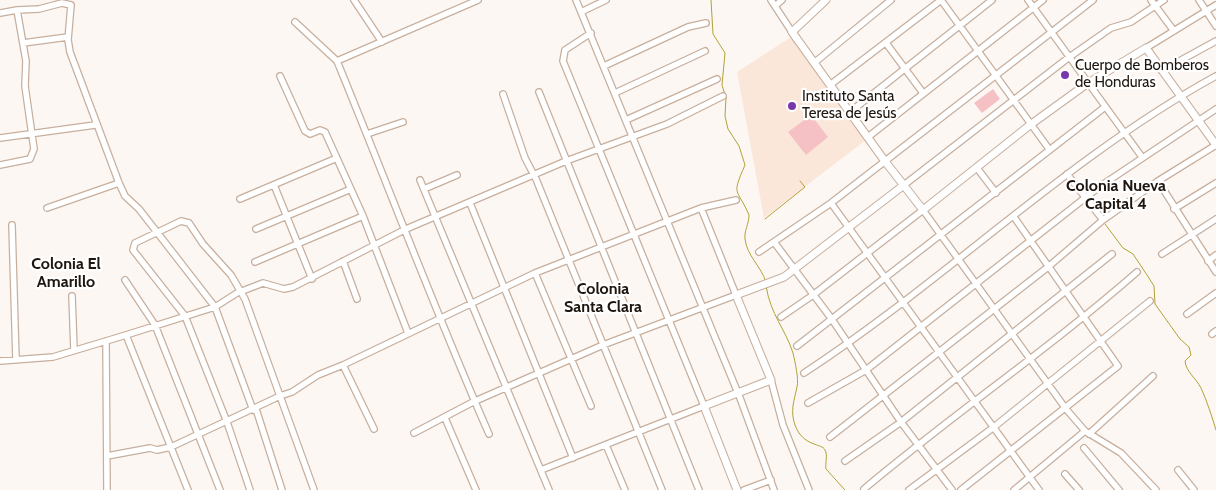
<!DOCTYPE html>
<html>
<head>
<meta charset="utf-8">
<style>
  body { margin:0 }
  canvas { display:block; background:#fdf7f4 }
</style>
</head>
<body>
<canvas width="1216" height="490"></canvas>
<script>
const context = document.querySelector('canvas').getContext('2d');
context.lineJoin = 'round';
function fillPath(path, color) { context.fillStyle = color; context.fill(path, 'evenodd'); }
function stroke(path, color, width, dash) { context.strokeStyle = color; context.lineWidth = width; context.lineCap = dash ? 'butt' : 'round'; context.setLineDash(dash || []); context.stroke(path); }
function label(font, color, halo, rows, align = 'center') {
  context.font = font + ' Cabin,sans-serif'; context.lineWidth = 4.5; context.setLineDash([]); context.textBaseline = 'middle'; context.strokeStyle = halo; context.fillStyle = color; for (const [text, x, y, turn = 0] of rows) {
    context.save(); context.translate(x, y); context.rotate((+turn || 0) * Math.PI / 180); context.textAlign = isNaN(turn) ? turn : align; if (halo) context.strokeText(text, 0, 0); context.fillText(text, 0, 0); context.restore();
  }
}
fillPath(new Path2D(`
  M 791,37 L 866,140 L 764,218 L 737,72 Z`), '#fbe7d9');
fillPath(new Path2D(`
  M 993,89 L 1000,99 L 982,113 L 974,103 Z
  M 811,115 L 828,137 L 806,155 L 788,132 Z`), '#f5c1c5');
stroke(new Path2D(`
  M 711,0 L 713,34 L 725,53 L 722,85 L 726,98 L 725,116 L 728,129 L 739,146 L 745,165 C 731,197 737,187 749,215 C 749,224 744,231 745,239 C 747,256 761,266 766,282
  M 765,219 L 805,187 L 800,181
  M 1105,224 L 1123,248 L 1133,254 L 1147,275 L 1154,286 L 1155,304 L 1180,339 L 1189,347 L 1191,355 L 1185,361 C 1186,372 1196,378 1201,388 C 1207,401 1212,417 1216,430
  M 766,286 C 771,316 785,328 793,353 C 795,362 799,379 797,387 C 794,401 790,411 795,425 C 803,447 822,443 825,450 C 828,455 825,463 826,469 L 845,490`), '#afa234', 1);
const minor = new Path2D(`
  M 354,0 L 382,42
  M 478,0 L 337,61 C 388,185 435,311 489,434
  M 576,0 L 740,398 L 774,490
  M 771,0 L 792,32
  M 1028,0 L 1142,157
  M 1151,0 L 1174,31
  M 1199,0 L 1216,26
  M 775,6 L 782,0
  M 17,10 L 39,9 L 62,3 L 71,5 L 68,40 L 70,52 L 119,183 L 125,196 L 139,209 L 215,307 L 253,410
  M 581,12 L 606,0
  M 0,13 L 17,10 L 26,61 L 25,86 L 34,149 L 30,159 L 0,165
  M 295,22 L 337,61
  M 23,43 L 68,37
  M 886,43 L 923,93
  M 1146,48 L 1216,5
  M 814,63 L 891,0
  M 604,66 L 688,27 L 706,23
  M 1163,70 L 1216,41
  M 280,76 L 305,131 L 310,134 L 320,130 L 325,132 L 363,216 L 408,333
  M 830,85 L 941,0 L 1049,149
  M 539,92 L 699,490
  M 615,93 L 705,51
  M 503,94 L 525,158 L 536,179 L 662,490
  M 850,112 L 992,0
  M 626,120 L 717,79
  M 367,134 L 403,122
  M 868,137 L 1043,0
  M 0,138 L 95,125
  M 977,168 L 996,193
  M 1067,174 L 1103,220
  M 420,180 L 549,490
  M 1158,181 L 1216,272
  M 274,185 L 312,279
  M 904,185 L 1068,58 L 1111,28 L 1131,22 L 1164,0
  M 424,189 L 457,175
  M 240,199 L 337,158
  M 470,203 L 573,458
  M 831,203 L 1039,490
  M 47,208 L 119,183
  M 1174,209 L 1216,183
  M 12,225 L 16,360
  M 256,229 L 351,189
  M 774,242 L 831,318 L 901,422 L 952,490
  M 759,252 L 831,203 L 1093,0
  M 1162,254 L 1216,219
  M 343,261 L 357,299
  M 1208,261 L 1216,255
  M 255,262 L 363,216
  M 535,273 L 591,406
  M 125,280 L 155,325 L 220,490
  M 72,296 L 74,350
  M 1187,314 L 1216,293
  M 781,317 L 813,295 L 923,210 L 1066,409 L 1085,431 L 1121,453 L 1156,490
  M 1212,334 L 1216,331
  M 126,335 L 188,490
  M 106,341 L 107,490
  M 797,346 L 1105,107
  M 0,361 L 53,357 L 126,335 L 215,307 L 237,293 L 263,283 L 284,289 L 293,287 L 406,229 L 566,161 L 667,124 L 723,96
  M 343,365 L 374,429
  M 804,373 C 946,280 1067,158 1216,76
  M 771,380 L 783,425 L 809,490
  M 808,403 L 866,370 L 1099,187 L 1216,109
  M 256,409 L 282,490
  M 445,418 L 476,490
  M 414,433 L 473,402 L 603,345 L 736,295 L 701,208
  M 1089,434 L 1153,376
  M 830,437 L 1048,267 L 1103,220 L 1158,181 L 1216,145
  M 606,445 L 625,490
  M 1084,448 L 1119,490
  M 107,456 L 150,448 L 157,450 L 171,447 L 280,396 L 314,490
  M 845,461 L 901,422 L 1112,254
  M 541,470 L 704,406 L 563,61 L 565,50 L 591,33
  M 1178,470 L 1194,490
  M 1065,474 L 1079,490
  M 864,489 C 953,414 1049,349 1137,272
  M 250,490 L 227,422 L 185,316 L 133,250 L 135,243 L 181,221 L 189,223 L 203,244 L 231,275 L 245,299 L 280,396 L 292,392 L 318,375 L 343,365 L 535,273 L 701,208 L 736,200
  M 744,490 L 771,480
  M 909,490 L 994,427 L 1150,301
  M 961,490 L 1118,366 L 1014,217
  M 1014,490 L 1085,431`);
const tertiary = new Path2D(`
  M 826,0 L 792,32 L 884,160 L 923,210 L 1030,125 L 1088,83 L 1146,48 L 1216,145
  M 737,490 L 704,406 L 771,380 L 736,295 L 784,277 L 904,185`);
stroke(minor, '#c7af9d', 8);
stroke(tertiary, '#c7af9d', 9);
stroke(minor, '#fff', 5.5);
stroke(tertiary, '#fff', 7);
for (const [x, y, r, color] of [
  [1065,75,5,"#7838ac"],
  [792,106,5,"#7838ac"]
]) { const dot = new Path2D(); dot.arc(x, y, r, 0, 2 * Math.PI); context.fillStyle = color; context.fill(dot); stroke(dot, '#fff', 2); }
label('15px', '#1f160f', '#fff', [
  ["Cuerpo de Bomberos",1075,66],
  ["de Honduras",1075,83],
  ["Instituto Santa",802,97],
  ["Teresa de Jesús",802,114]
], 'left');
label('bold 16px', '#1f160f', '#fff', [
  ["Colonia Nueva",1116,186],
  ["Capital 4",1116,204],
  ["Colonia El",66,264],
  ["Amarillo",66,282],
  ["Colonia",603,289],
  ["Santa Clara",603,307]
]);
</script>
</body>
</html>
